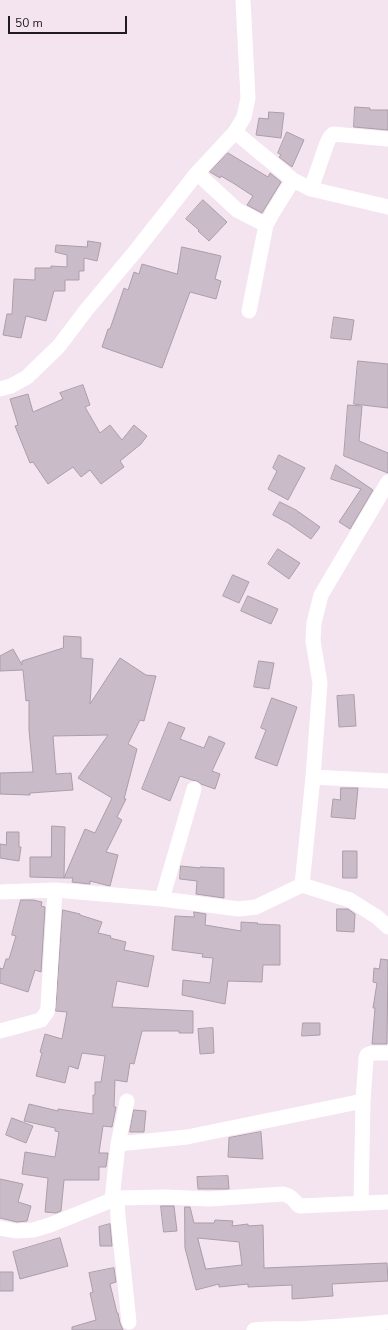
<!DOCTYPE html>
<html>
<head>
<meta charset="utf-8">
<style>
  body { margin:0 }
  #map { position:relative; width:388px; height:1330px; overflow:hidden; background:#f3e4f0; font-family:"Nunito Sans",sans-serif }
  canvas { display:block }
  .scale { position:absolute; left:8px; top:16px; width:119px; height:18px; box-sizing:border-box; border:2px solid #211c21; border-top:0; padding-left:5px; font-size:12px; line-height:14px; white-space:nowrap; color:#211c21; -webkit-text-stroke:3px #f3e4f0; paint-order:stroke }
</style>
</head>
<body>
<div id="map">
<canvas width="388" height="1330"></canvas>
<div class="scale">50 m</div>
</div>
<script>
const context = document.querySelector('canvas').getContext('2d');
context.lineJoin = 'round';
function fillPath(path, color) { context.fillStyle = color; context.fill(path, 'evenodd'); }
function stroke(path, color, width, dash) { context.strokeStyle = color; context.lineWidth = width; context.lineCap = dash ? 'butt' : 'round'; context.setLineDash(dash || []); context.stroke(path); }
const building = new Path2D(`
  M 355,107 L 370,108 L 370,110 L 388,110 L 388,130 L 354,127 Z
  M 269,112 L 284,113 L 281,138 L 256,135 L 259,118 L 268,119 Z
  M 287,132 L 304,140 L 292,167 L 279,157 L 281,155 L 278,153 Z
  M 228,153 L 268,177 L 270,173 L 281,182 L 262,213 L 247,205 L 253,196 L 233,183 L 221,176 L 220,178 L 210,172 Z
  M 203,200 L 227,222 L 209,241 L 198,231 L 199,230 L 186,219 Z
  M 88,241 L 101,243 L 97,261 L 84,258 L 84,271 L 79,271 L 79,280 L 65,280 L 65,291 L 54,291 L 46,321 L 26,316 L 21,338 L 3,335 L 7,314 L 12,314 L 14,279 L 35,280 L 35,268 L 51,268 L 51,266 L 67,267 L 67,255 L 55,252 L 56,245 L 87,247 Z
  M 182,247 L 221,256 L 215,279 L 221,281 L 216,299 L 190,292 L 162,368 L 102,347 L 108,329 L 110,329 L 124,288 L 128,290 L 134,272 L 139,274 L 142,264 L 177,274 Z
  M 334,317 L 354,320 L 351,340 L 331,338 Z
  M 358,361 L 388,364 L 388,408 L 354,404 Z
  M 83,385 L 90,405 L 85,407 L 100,433 L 110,425 L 122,440 L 134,425 L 147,436 L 141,444 L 120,461 L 124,467 L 101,484 L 90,470 L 81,477 L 73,467 L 48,484 L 33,462 L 30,463 L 15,426 L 18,425 L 10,399 L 28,394 L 33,412 L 63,399 L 60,393 Z
  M 348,405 L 362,406 L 359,441 L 388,453 L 388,473 L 344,456 Z
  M 279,455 L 305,468 L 288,500 L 268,489 L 277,471 L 273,468 Z
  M 336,465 L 373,490 L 350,529 L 339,522 L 361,489 L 331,479 Z
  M 280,502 L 296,510 L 320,527 L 311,539 L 288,523 L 273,515 Z
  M 278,549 L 300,563 L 289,579 L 268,564 Z
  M 233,575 L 249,582 L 239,603 L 223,596 Z
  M 248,596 L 278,609 L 271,624 L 241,611 Z
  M 64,636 L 81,637 L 81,658 L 93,659 L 90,704 L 120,658 L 146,675 L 156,676 L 144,721 L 140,720 L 128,744 L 137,749 L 124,799 L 126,799 L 117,817 L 122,820 L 106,852 L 118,855 L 110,886 L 90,881 L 90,884 L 72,882 L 73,878 L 64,878 L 85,829 L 95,833 L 112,798 L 78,778 L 108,735 L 53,736 L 56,774 L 71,773 L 73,790 L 30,793 L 30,795 L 0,794 L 0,773 L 33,772 L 29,730 L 29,700 L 26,701 L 23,670 L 0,671 L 0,656 L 13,649 L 22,665 L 22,661 L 63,648 Z
  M 259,661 L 274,663 L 269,689 L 254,687 Z
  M 354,695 L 356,726 L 339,727 L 337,696 Z
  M 272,698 L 297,707 L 277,766 L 255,758 L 266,730 L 261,728 Z
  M 169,722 L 185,728 L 180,739 L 204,748 L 209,736 L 225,743 L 212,771 L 220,774 L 215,789 L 201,784 L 197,781 L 192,780 L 180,776 L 170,801 L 142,789 Z
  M 341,788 L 358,788 L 355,819 L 331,817 L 333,799 L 340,800 Z
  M 52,826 L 65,827 L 64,878 L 30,877 L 30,857 L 51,857 Z
  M 7,832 L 19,832 L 19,847 L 21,847 L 19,861 L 0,858 L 0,844 L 6,845 Z
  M 343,851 L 357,851 L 357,878 L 343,878 Z
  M 181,866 L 200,868 L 200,867 L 224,868 L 224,898 L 196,894 L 197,881 L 180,879 Z
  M 21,900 L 33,900 L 42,902 L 41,906 L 45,907 L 41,972 L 35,970 L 28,992 L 0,983 L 0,968 L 3,969 L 6,959 L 9,959 L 16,936 L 12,935 Z
  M 337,909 L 348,909 L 355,914 L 354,932 L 337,931 Z
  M 63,910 L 80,914 L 80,915 L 102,922 L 98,933 L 111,936 L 110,938 L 126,942 L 124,950 L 154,956 L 148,987 L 117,981 L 112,1007 L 193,1011 L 193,1033 L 179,1033 L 179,1031 L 142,1031 L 134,1064 L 130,1063 L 127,1082 L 115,1080 L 114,1107 L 116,1107 L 112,1127 L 103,1126 L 99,1153 L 108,1153 L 106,1167 L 99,1167 L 99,1180 L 64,1180 L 61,1211 L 56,1213 L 45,1212 L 48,1178 L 22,1174 L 25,1152 L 55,1157 L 59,1132 L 55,1131 L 55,1128 L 24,1121 L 29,1104 L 58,1111 L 58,1109 L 93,1114 L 93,1095 L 95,1095 L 95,1082 L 101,1082 L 105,1056 L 82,1053 L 78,1069 L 69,1066 L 65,1083 L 36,1076 L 42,1053 L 40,1052 L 45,1034 L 62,1039 L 67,1012 L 56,1011 Z
  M 194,912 L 206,914 L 205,925 L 241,931 L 241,922 L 258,923 L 257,924 L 280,925 L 280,965 L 263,965 L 262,982 L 228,981 L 225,1004 L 182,995 L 183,980 L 210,983 L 213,958 L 202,957 L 203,954 L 172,950 L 175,916 L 194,917 Z
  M 381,959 L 388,960 L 387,1044 L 372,1044 L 375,1008 L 373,1008 L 377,983 L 373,982 L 374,968 L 379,969 Z
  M 303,1023 L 320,1023 L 320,1035 L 302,1036 Z
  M 213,1028 L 214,1053 L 200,1054 L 198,1029 Z
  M 134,1110 L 146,1111 L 144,1132 L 130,1132 Z
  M 12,1118 L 33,1126 L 26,1143 L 6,1135 Z
  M 261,1132 L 263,1159 L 228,1157 L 229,1138 Z
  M 228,1176 L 229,1189 L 198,1189 L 197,1177 Z
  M 0,1179 L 23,1184 L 18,1202 L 31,1206 L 27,1221 L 17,1222 L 0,1218 Z
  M 161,1206 L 174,1206 L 177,1231 L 164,1232 Z
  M 185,1207 L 190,1207 L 194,1223 L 214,1223 L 215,1220 L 233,1221 L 232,1226 L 248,1224 L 248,1226 L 263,1225 L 264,1268 L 387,1263 L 388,1281 L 332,1284 L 333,1296 L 292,1299 L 292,1285 L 248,1287 L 248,1284 L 219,1287 L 219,1284 L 196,1290 L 185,1248 ZM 198,1238 L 239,1242 L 242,1265 L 206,1269 Z
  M 110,1224 L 112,1246 L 100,1246 L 99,1227 Z
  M 60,1238 L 68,1266 L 20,1279 L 13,1252 Z
  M 114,1268 L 116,1282 L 110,1284 L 117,1313 L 118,1313 L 120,1323 L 123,1330 L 72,1330 L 72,1327 L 96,1320 L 90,1293 L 93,1292 L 89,1273 Z
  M 0,1272 L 13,1272 L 13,1291 L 0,1291 Z`);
fillPath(building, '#c9bbc7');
stroke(building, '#ab9da9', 1);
stroke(new Path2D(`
  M 235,132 L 293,180
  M 197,173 L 237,210 L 266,225
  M 311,189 L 327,143 L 330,137 L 333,134 L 388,139
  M 249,311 L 266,225 L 273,212 L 293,180 L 311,189 L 388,207
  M 0,389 L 11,386 L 27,377 L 59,346 L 87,309 L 134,253 L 197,173 L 235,132 L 244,117 L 248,98 L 243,0
  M 313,777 L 388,781
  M 302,885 L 313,777 L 320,683 L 313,641 L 314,623 L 321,595 L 388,482
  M 0,892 L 55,890 L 162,899 L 239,909 L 256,907 L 302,885 L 350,900 L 377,917 L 388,927
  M 162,899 L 194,789
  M 0,1031 L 41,1020 L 47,1012 L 48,1007 L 55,890
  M 118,1144 L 187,1137 L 363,1101
  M 117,1198 L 118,1217 L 129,1322
  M 112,1200 L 118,1144 L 127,1101
  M 361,1203 L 363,1101 L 366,1058 L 367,1055 L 372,1053 L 388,1053
  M 0,1228 L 16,1231 L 33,1230 L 50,1225 L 117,1198 L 166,1197 L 209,1199 L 283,1194 C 291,1196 293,1199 298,1205 L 300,1206 L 388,1202
  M 254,1330 C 269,1328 283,1329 298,1329 C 328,1327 358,1325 388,1322`), '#fff', 15);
</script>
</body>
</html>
